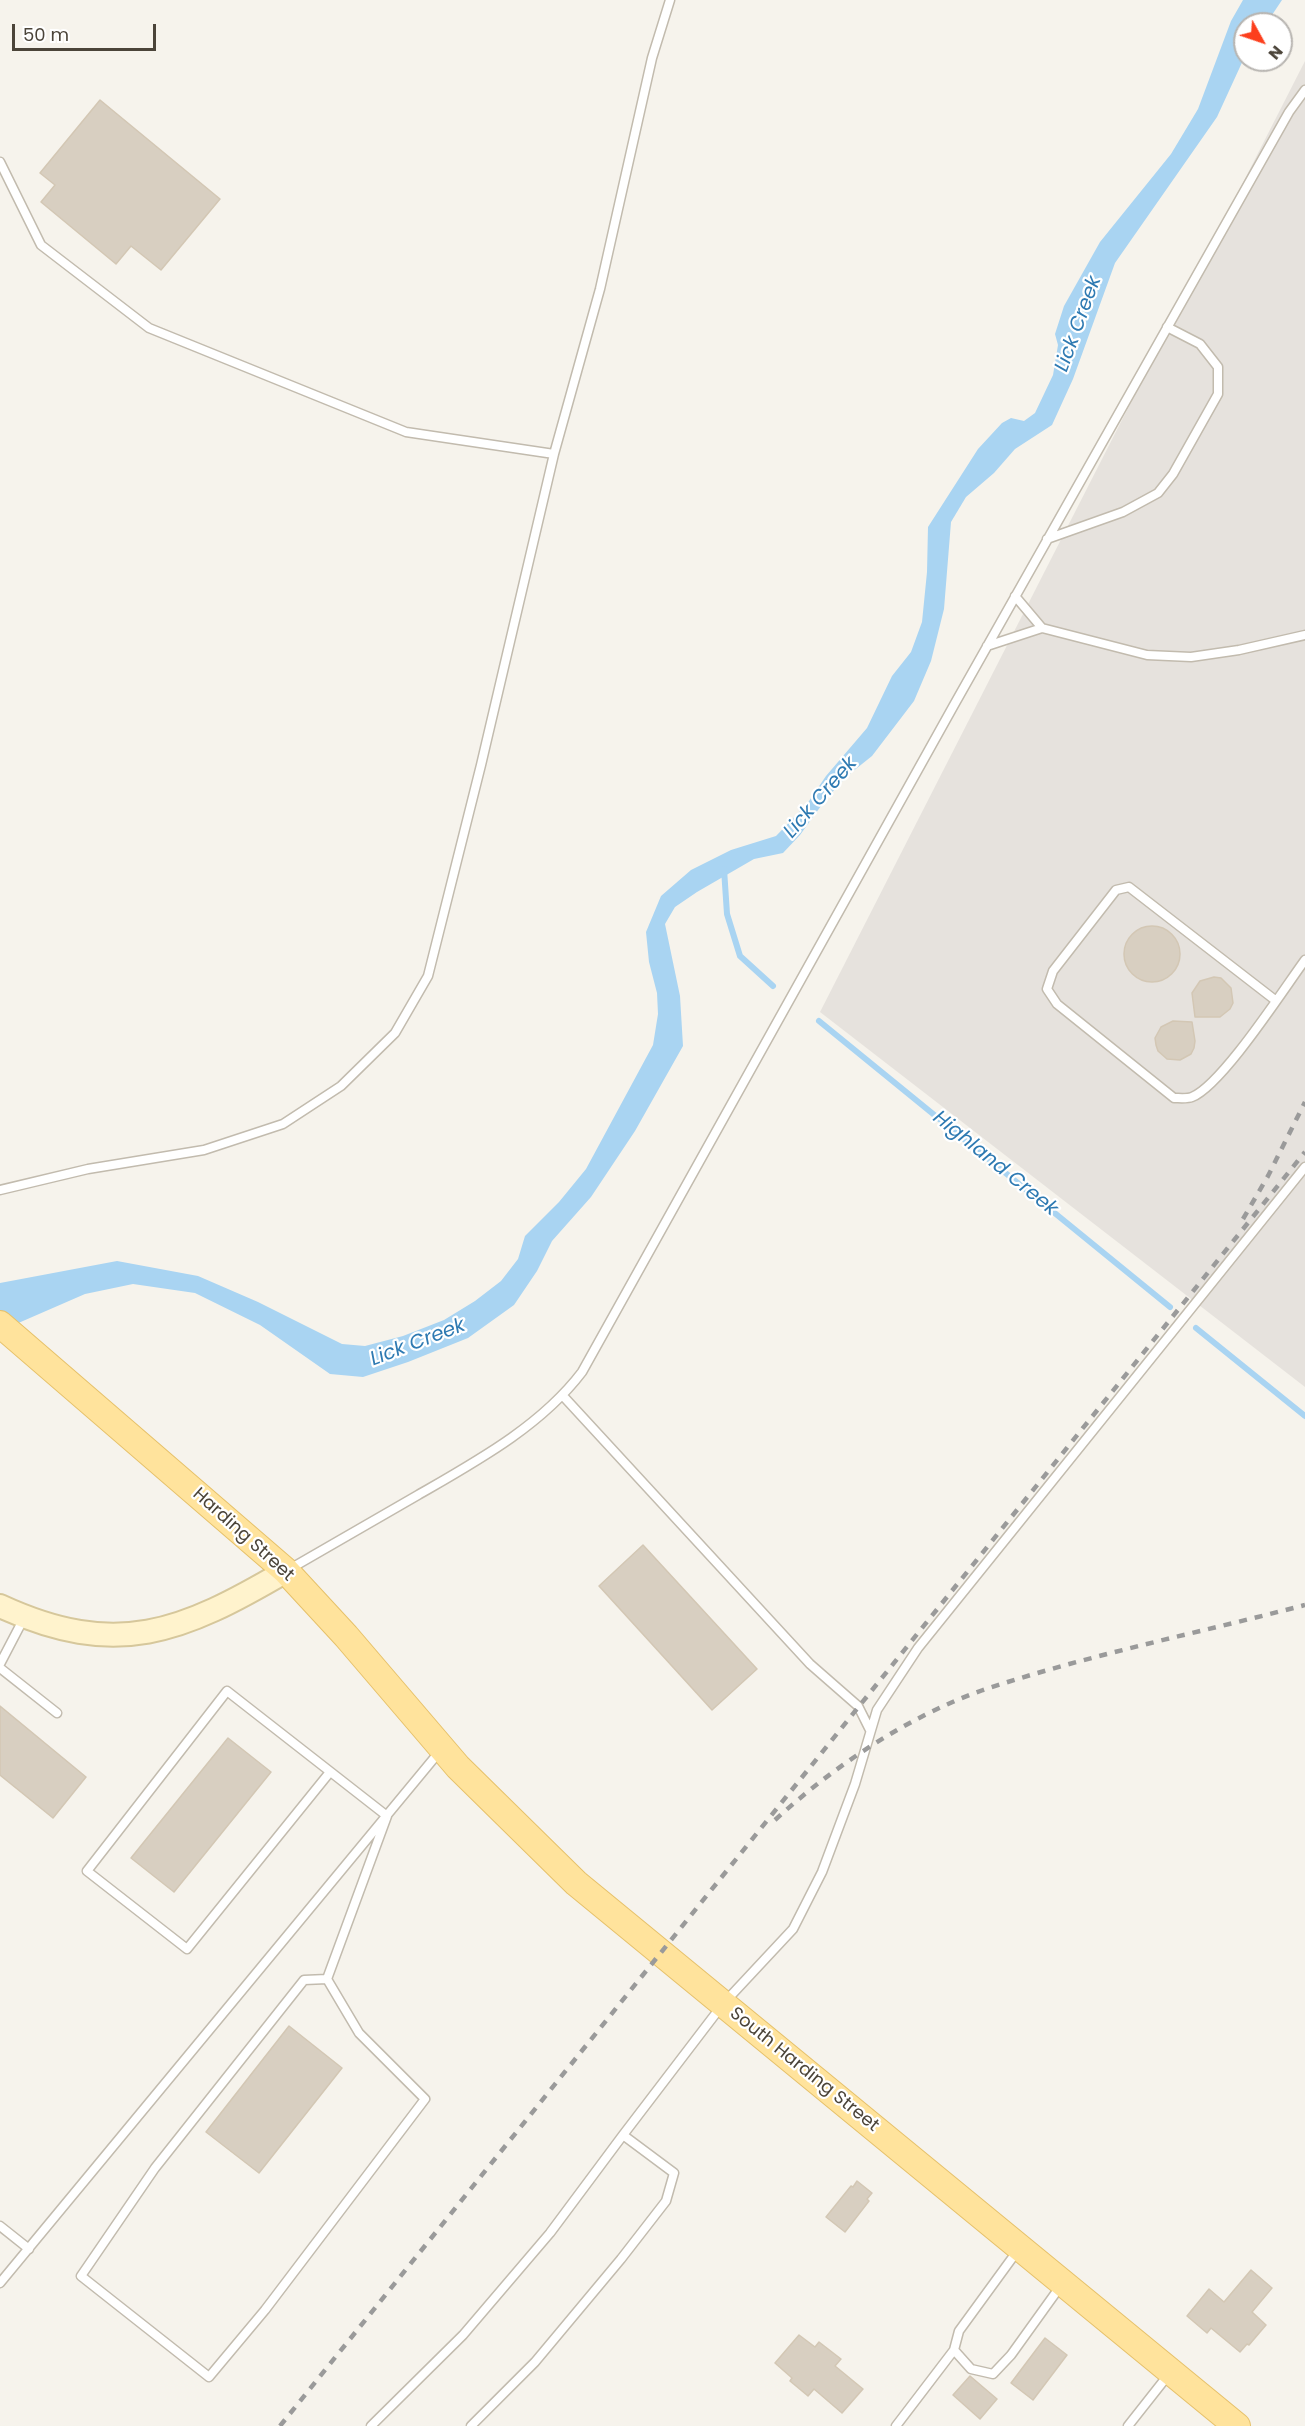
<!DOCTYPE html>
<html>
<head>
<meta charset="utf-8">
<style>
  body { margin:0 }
  #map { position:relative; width:1305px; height:2426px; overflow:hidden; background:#f6f3ec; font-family:Poppins,sans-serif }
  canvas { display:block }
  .north { position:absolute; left:1233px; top:12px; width:60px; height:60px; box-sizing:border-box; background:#fff; border:2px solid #b7b4b0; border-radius:50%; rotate:130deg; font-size:16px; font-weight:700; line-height:24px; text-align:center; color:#4b4439 }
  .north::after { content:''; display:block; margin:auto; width:21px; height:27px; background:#fc3f1d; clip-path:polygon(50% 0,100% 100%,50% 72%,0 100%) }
  .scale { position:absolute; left:12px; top:24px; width:144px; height:27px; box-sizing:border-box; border:3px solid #4b4439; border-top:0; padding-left:8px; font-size:18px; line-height:21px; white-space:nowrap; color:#4b4439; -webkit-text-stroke:4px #fff; paint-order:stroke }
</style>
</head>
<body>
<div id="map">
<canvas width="1305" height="2426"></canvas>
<div class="north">N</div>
<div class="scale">50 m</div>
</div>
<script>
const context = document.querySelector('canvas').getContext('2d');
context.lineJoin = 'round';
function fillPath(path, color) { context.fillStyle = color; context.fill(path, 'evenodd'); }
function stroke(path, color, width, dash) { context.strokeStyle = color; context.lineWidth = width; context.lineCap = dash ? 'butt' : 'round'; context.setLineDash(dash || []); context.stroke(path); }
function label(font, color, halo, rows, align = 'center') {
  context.font = font + ' Poppins,sans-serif'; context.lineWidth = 4.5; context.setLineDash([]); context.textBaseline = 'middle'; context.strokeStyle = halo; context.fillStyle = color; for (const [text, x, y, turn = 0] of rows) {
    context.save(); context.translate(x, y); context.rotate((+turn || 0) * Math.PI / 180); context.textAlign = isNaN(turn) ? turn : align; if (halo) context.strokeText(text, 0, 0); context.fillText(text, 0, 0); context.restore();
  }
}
fillPath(new Path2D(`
  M 1305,61 L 1305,1387 L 820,1012 Z`), '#e6e2dd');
fillPath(new Path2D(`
  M 1243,0 L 1282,0 L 1266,24 L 1245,24 L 1245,56 L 1217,117 L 1115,263 L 1073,379 L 1052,425 L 1015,449 L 994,473 L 966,497 L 951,522 L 944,609 L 931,661 L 914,701 L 872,756 L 847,776 L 826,799 L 800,835 L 783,853 L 754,859 L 697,892 L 675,907 L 665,924 L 680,996 L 683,1046 L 635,1131 L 591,1197 L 552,1241 L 537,1271 L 514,1305 L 468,1338 L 408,1362 L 363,1377 L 330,1374 L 260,1325 L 195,1293 L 133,1284 L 85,1294 L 0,1331 L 0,1283 L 117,1261 L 198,1276 L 258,1302 L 342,1344 L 365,1346 L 403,1336 L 444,1320 L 475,1301 L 501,1281 L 518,1259 L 525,1236 L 559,1202 L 586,1169 L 653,1045 L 658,1014 L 657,993 L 649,962 L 646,932 L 661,896 L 691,870 L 731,850 L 776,836 L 807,804 L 826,776 L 867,728 L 892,676 L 911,652 L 922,622 L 927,572 L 928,527 L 978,449 L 1002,423 L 1011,418 L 1024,421 L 1035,413 L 1053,375 L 1058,345 L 1055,334 L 1064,306 L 1100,242 L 1171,154 L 1198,109 L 1231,21 Z`), '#a9d4f2');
stroke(new Path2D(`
  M 724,869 L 727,914 L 740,956 L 773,986
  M 819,1021 L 1170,1307
  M 1196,1328 L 1305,1416`), '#a9d4f2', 6);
const building = new Path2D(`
  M 100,100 L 220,199 L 161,270 L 131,246 L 116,264 L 41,202 L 55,185 L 40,173 Z
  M1124 954a28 28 0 1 1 56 0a28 28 0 1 1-56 0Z
  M 1214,977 L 1221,978 L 1231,988 L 1233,1003 L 1230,1009 L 1220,1017 L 1195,1017 L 1192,993 L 1200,981 Z
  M 1173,1021 L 1192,1022 L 1195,1041 L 1194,1048 L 1191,1054 L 1180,1060 L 1167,1059 L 1158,1051 L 1156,1045 L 1155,1038 L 1161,1027 Z
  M 643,1545 L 757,1669 L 712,1710 L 599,1586 Z
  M 0,1706 L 86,1777 L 53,1818 L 0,1775 Z
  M 228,1738 L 271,1772 L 174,1892 L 131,1858 Z
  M 289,2026 L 342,2068 L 259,2173 L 206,2132 Z
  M 857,2181 L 872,2193 L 867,2199 L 869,2201 L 845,2232 L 826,2217 L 851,2186 L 853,2187 Z
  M 1251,2270 L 1272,2288 L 1252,2312 L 1266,2325 L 1249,2345 L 1247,2344 L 1240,2352 L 1211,2328 L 1207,2333 L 1187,2316 L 1209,2289 L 1224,2302 Z
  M 799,2335 L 815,2347 L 819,2342 L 841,2359 L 835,2366 L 863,2389 L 842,2413 L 814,2389 L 808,2396 L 790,2381 L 792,2378 L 775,2363 Z
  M 1045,2338 L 1067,2355 L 1033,2400 L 1011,2383 Z
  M 970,2376 L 997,2399 L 980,2419 L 953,2395 Z`);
fillPath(building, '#d8cfc1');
stroke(building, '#d3c7b4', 1.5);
const service = new Path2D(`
  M 0,162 L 41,245 L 149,328 L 406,432 L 554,454 L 481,765 L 428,976 L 395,1033 L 341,1086 L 283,1124 L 204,1150 L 88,1169 L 0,1190
  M 554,454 L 600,289 L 652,58 L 670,0
  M 1047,539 L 1123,512 L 1158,493 L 1173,474 L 1218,394 L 1218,367 L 1200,344 L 1167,327
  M 1015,596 L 1042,628
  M 987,646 L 1042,628 L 1147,655 L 1191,657 L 1239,650 L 1305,635
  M 1275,1000 L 1129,887 L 1116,890 L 1053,971 L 1047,989 L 1057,1004 L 1174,1098 C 1179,1098 1187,1099 1192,1097 C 1222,1085 1283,990 1305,960
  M 564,1397 L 810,1664 L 858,1706 L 870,1730
  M 288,1570 C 331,1545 375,1520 418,1495 C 477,1461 541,1426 582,1372 L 954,705 L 1289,112 L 1305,90
  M 0,1664 L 24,1618
  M 0,1668 L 57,1713
  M 327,1979 L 359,2033 L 425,2099 L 265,2310 L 209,2377 L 81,2276 L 155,2168 L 304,1980 L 327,1979 L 387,1816 L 227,1691 L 87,1871 L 187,1949 L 330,1772
  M 0,2226 L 29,2249
  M 1018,2250 L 959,2331 L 954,2350 L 971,2369 L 993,2374 L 1011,2355 L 1062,2284
  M 0,2283 L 440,1751
  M 371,2426 L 463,2335 L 550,2233 L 623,2135 L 723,2004 L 793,1929 L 822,1872 L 855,1784 L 877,1710 L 918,1648 L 1305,1167
  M 471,2426 L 535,2362 L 621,2259 L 666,2201 L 674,2173 L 623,2135
  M 896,2426 L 954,2350
  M 1128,2426 L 1169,2374`);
const secondary = new Path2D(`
  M 0,1606 C 117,1660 182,1632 286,1571`);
const primary = new Path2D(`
  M 0,1324 L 286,1571 L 346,1636 L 458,1767 L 576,1883 L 1237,2426`);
stroke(service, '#c2bbae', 11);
stroke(secondary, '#d6c79b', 26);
stroke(primary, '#e6c16a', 28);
stroke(service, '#fff', 8);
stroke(secondary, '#fff3cd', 22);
stroke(primary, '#ffe39c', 26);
stroke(new Path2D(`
  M 1243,1219 L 1268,1176 L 1305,1102
  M 775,1820 C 834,1766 907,1717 983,1690 C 1088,1655 1198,1633 1305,1605
  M 280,2426 L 1305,1152`), '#9a9a9a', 4.5, [8, 8]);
label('18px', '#4b4439', '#fff', [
  ["Harding Street",243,1535,42],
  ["South Harding Street",804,2070,39]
]);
label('italic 20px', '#2e7ab2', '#fff', [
  ["Lick Creek",1079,324,-70],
  ["Lick Creek",821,798,-49],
  ["Highland Creek",995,1164,39],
  ["Lick Creek",418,1343,-21]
]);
</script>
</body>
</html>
